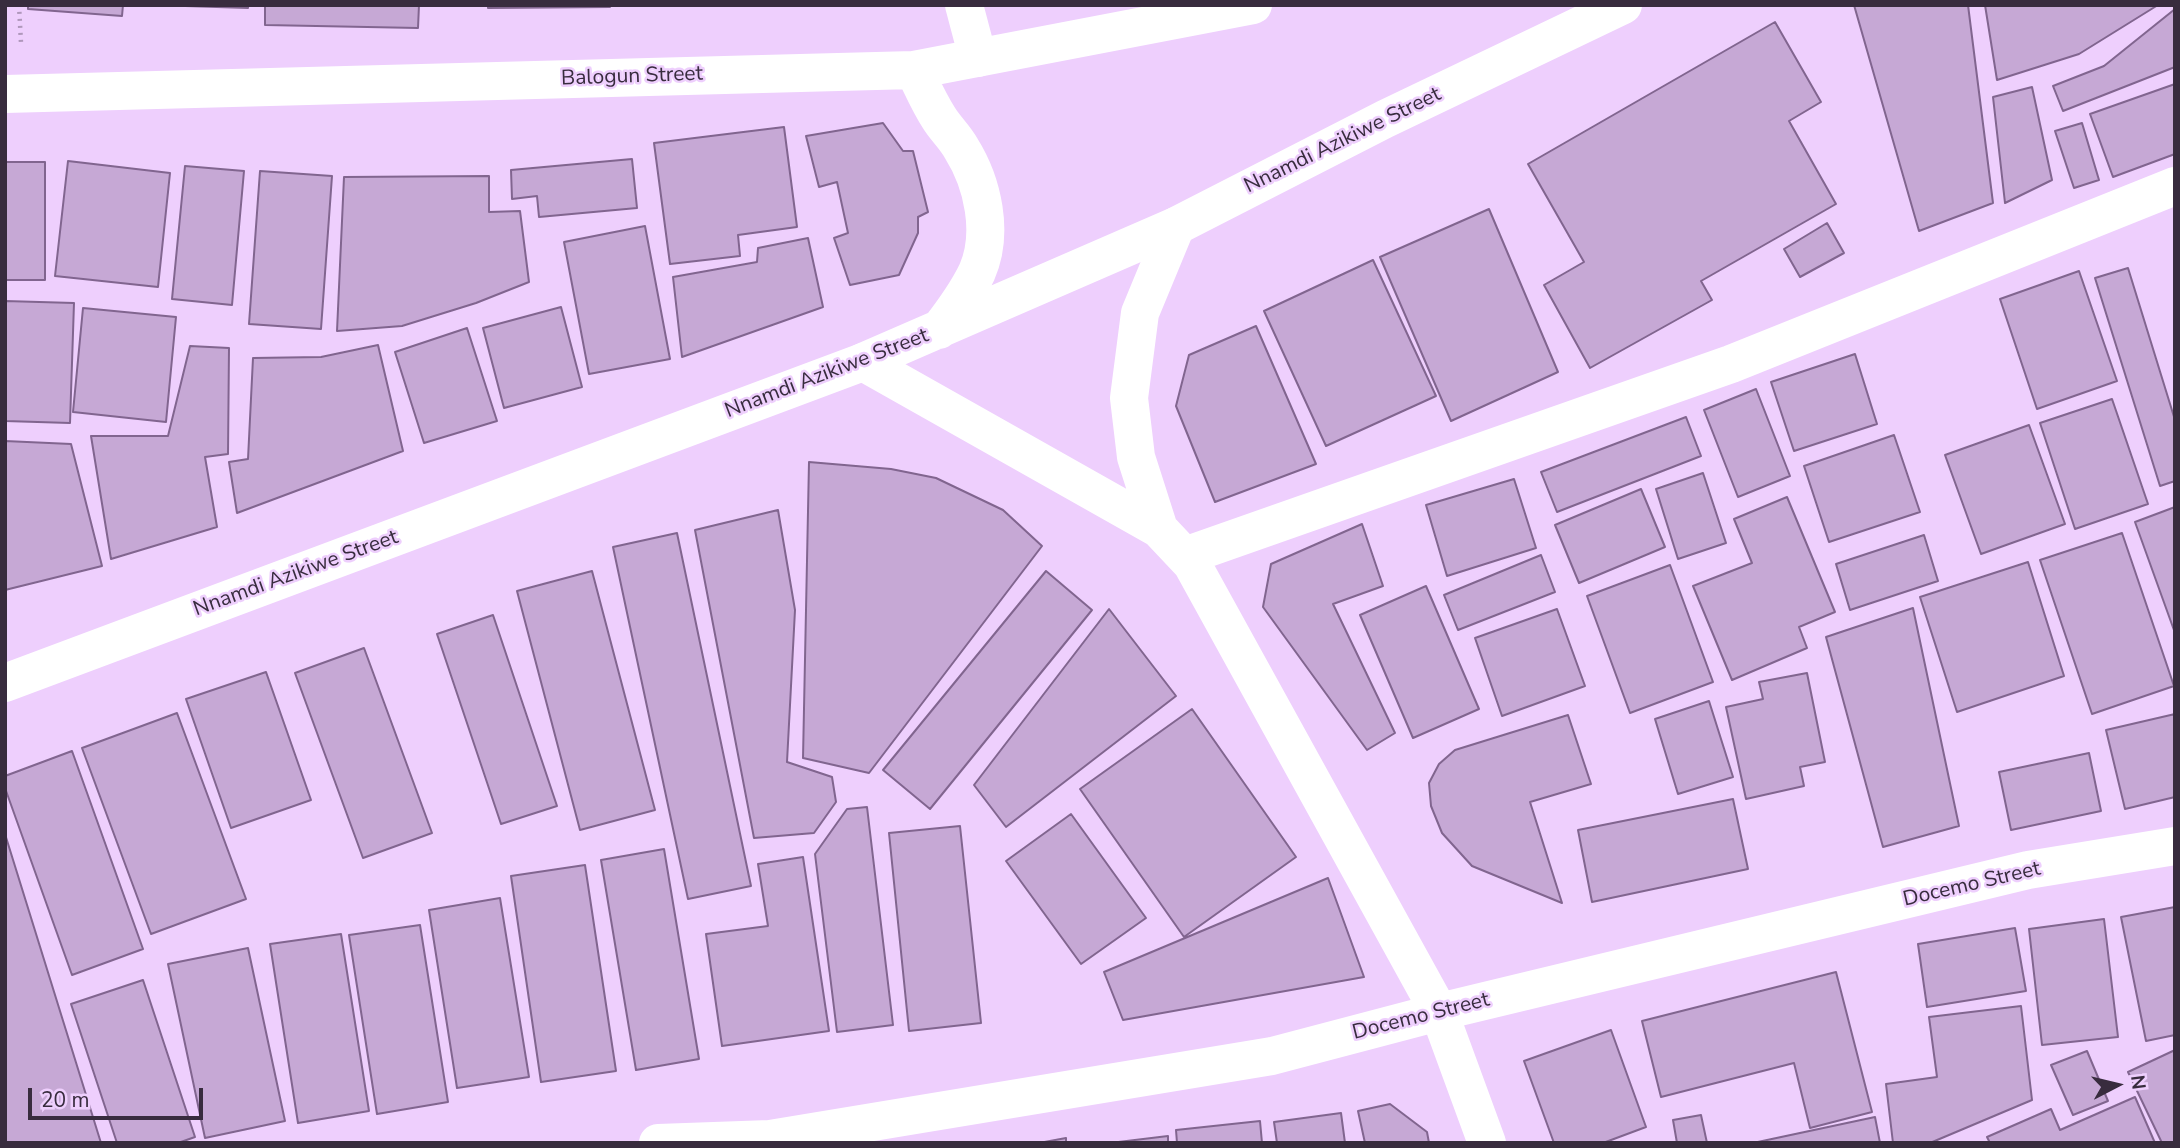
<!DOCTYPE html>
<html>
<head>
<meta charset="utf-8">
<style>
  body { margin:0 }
  #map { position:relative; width:2180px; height:1148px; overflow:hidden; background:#eecffd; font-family:"Nunito Sans",sans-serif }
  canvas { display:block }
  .frame { position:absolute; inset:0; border:7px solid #382c3e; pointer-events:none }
  .north { position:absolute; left:2082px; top:1050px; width:70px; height:70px; -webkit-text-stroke:5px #eecffd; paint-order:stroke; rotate:83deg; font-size:19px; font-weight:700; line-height:28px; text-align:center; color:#382c3e }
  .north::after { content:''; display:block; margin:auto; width:24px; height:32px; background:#382c3e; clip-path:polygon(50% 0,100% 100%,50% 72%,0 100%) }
  .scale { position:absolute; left:28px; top:1088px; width:175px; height:32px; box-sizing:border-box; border:4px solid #382c3e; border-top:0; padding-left:9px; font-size:21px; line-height:24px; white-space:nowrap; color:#382c3e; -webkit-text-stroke:5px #eecffd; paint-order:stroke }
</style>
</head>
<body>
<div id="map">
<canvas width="2180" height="1148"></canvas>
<div class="frame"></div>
<div class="north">N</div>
<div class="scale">20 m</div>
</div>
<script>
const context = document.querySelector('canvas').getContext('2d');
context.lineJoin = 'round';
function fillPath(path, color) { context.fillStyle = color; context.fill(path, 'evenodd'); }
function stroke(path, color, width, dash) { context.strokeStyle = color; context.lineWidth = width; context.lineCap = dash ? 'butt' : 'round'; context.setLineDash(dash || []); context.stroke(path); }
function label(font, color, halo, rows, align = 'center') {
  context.font = font + ' "Nunito Sans",sans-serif'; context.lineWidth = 5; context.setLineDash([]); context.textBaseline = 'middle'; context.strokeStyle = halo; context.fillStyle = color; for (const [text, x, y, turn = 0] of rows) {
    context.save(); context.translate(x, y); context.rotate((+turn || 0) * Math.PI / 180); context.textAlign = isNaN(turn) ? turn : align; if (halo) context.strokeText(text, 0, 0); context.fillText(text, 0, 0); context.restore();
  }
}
const building = new Path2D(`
  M 28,5 L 123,5 L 122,16 L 28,9 Z
  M 154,5 L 248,5 L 248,8 Z
  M 265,5 L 419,5 L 418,28 L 265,25 Z
  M 488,5 L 610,5 L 610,7 L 488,8 Z
  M 1854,5 L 1968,5 L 1993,203 L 1919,231 Z
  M 1985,5 L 2158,5 L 2079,54 L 1997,80 Z
  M 2175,9 L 2175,67 L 2063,111 L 2053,86 L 2104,66 Z
  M 1775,22 L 1821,102 L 1789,121 L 1836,204 L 1701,281 L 1712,300 L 1590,368 L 1544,285 L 1584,262 L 1528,164 Z
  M 2175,84 L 2175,154 L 2113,177 L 2090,114 Z
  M 2032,87 L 2052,180 L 2005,203 L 1993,97 Z
  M 883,123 L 903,151 L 913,151 L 928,212 L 918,217 L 918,233 L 899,275 L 850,285 L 834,238 L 848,233 L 837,182 L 819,187 L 806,136 Z
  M 2082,123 L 2099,180 L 2074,188 L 2055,131 Z
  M 784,127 L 797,227 L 738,235 L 740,256 L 670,264 L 654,143 Z
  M 632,159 L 637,208 L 539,217 L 537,196 L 512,199 L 511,170 Z
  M 68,161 L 170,173 L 158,287 L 55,276 Z
  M 5,162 L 45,162 L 45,280 L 5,280 Z
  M 185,166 L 244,171 L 232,305 L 172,299 Z
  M 260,171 L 332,176 L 321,329 L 249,324 Z
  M 489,176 L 489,212 L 520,211 L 529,282 L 476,303 L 402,326 L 337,331 L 344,177 Z
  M 1489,209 L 1558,372 L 1451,421 L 1380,257 Z
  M 1827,223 L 1844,253 L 1800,277 L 1784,249 Z
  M 645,226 L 670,359 L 589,374 L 564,242 Z
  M 808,238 L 823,307 L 682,357 L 673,277 L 757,262 L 758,248 Z
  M 1373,260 L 1436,396 L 1326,446 L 1264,311 Z
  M 2128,268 L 2175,420 L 2175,481 L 2160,486 L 2095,278 Z
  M 2079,271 L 2117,381 L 2037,409 L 2000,299 Z
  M 5,301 L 74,303 L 70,423 L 5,421 Z
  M 561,307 L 582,387 L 504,408 L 483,328 Z
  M 83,308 L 176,317 L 166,422 L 73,412 Z
  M 1256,326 L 1316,464 L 1215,502 L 1176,406 L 1189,355 Z
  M 467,328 L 497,421 L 424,443 L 395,352 Z
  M 378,345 L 403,451 L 237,513 L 229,462 L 248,459 L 253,358 L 321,357 Z
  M 190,346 L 229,348 L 228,454 L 205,457 L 217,527 L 111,559 L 91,436 L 168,436 Z
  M 1855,354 L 1877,424 L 1794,451 L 1771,382 Z
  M 1756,389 L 1790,476 L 1738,497 L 1704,410 Z
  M 2112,399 L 2148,504 L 2075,529 L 2040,423 Z
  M 1686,417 L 1701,456 L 1557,512 L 1541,472 Z
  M 2029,425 L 2065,524 L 1981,554 L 1945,455 Z
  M 1894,435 L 1920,512 L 1829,542 L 1804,466 Z
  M 5,441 L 71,444 L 102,566 L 5,590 Z
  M 809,462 L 891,469 L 936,478 L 1003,510 L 1042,546 L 869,773 L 803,758 Z
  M 1703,473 L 1726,543 L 1678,559 L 1656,489 Z
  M 1514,479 L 1536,548 L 1447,576 L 1426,505 Z
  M 1641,489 L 1665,547 L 1579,583 L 1555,525 Z
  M 1787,497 L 1835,612 L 1799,627 L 1807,648 L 1732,680 L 1693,586 L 1752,563 L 1734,519 Z
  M 2175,507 L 2175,633 L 2135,522 Z
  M 778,510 L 795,610 L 787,762 L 832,777 L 836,802 L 814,833 L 754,838 L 695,530 Z
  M 1362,524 L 1383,586 L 1333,604 L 1395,733 L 1367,750 L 1263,607 L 1271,564 Z
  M 677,533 L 751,886 L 688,899 L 613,547 Z
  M 2122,533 L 2174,686 L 2092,714 L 2040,560 Z
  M 1924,535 L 1938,581 L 1850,610 L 1836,564 Z
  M 1541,555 L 1555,592 L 1458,630 L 1444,595 Z
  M 2028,562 L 2064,676 L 1957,712 L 1920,597 Z
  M 1670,565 L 1713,682 L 1630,713 L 1587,596 Z
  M 592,571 L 655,810 L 580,830 L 517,591 Z
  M 1046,571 L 1092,610 L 930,809 L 883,770 Z
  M 1426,586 L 1479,709 L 1413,738 L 1360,615 Z
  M 1913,608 L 1959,826 L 1883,847 L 1826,637 Z
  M 1109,609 L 1176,696 L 1006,827 L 974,785 Z
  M 1557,609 L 1585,686 L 1502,716 L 1475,638 Z
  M 493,615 L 557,806 L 501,824 L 437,634 Z
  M 364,648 L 432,833 L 363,858 L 295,673 Z
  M 266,672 L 311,800 L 231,828 L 186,699 Z
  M 1807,673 L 1825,762 L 1800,767 L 1804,786 L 1746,799 L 1726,707 L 1763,699 L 1759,682 Z
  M 1709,701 L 1733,777 L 1678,794 L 1655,719 Z
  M 1192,709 L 1296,857 L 1184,937 L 1080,789 Z
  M 177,713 L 246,899 L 151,934 L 82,748 Z
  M 2175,714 L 2175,797 L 2125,809 L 2106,730 Z
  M 1568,715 L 1591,784 L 1530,802 L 1562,903 L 1472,866 L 1442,833 L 1431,806 L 1429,783 L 1439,764 L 1455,750 Z
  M 72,751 L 143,949 L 72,975 L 5,788 L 5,776 Z
  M 2089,753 L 2101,811 L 2011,830 L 1999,772 Z
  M 1733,799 L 1748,869 L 1592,902 L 1578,830 Z
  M 867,807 L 893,1025 L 837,1032 L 815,854 L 847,809 Z
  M 1071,814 L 1146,918 L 1081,964 L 1006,861 Z
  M 960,826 L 981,1023 L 909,1031 L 889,833 Z
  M 5,834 L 101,1143 L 5,1143 Z
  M 664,849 L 699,1059 L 636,1070 L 601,860 Z
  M 803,857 L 829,1031 L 722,1046 L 706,934 L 768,926 L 758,864 Z
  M 585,865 L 616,1071 L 541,1082 L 511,876 Z
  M 1328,878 L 1364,977 L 1123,1020 L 1104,972 Z
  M 500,898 L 529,1077 L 457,1088 L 429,910 Z
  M 2175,907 L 2175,1035 L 2146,1041 L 2121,917 Z
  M 2104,919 L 2118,1037 L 2042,1045 L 2029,929 Z
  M 420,925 L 448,1102 L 377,1114 L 349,935 Z
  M 2015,928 L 2026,991 L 1927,1007 L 1918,944 Z
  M 341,934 L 369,1111 L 298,1123 L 270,944 Z
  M 248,948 L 285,1121 L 205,1138 L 168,964 Z
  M 1836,972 L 1872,1112 L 1810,1128 L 1794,1063 L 1661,1097 L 1642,1021 Z
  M 143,980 L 195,1137 L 178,1143 L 117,1143 L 71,1004 Z
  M 2021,1006 L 2032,1100 L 1930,1143 L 1893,1143 L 1886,1084 L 1937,1077 L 1929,1017 Z
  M 1611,1030 L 1646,1127 L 1603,1143 L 1554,1143 L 1524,1061 Z
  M 2175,1050 L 2175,1143 L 2162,1143 L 2128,1072 Z
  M 2087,1051 L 2108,1101 L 2073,1115 L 2051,1065 Z
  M 2135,1097 L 2155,1143 L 1990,1143 L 1987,1137 L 2051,1109 L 2060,1130 Z
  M 1390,1104 L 1427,1132 L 1429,1143 L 1365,1143 L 1358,1111 Z
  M 1341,1113 L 1345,1143 L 1277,1143 L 1274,1122 Z
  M 1701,1115 L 1707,1143 L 1677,1143 L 1673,1120 Z
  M 1875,1117 L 1880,1143 L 1753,1143 Z
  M 1260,1121 L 1262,1143 L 1177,1143 L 1176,1130 Z
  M 1168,1136 L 1168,1143 L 1110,1143 Z
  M 1066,1138 L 1066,1143 L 1039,1143 Z`);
fillPath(building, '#c6a8d5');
stroke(building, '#81658f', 2);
stroke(new Path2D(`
  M 19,5 L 21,43`), '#af97bb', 4.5, [2, 5]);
stroke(new Path2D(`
  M 964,5 L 978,58
  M 863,362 L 1159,529 L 1192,564 L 1439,1012 L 1487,1143
  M 1159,529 L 1136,457 L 1129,398 L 1140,313 L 1176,226
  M 1185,556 L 1731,364 L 2175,186`), '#fff', 38);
stroke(new Path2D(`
  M 914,70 C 922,86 929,103 939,118 C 945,128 955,137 961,148 C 983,183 994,233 977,272 C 967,293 953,312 939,330
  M 5,94 L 914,70 L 1253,5
  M 5,683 L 863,362 L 1176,226 L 1385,119 L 1623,5
  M 658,1143 L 770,1139 L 1272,1056 L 1439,1012 L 2028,870 L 2175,846`), '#fff', 38);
label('21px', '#382c3e', '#eecffd', [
  ["Balogun Street",632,77,-2],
  ["Nnamdi Azikiwe Street",1343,141,-26],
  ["Nnamdi Azikiwe Street",827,374,-21],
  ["Nnamdi Azikiwe Street",296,574,-20],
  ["Docemo Street",1972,885,-13],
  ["Docemo Street",1421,1017,-14]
]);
</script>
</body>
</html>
